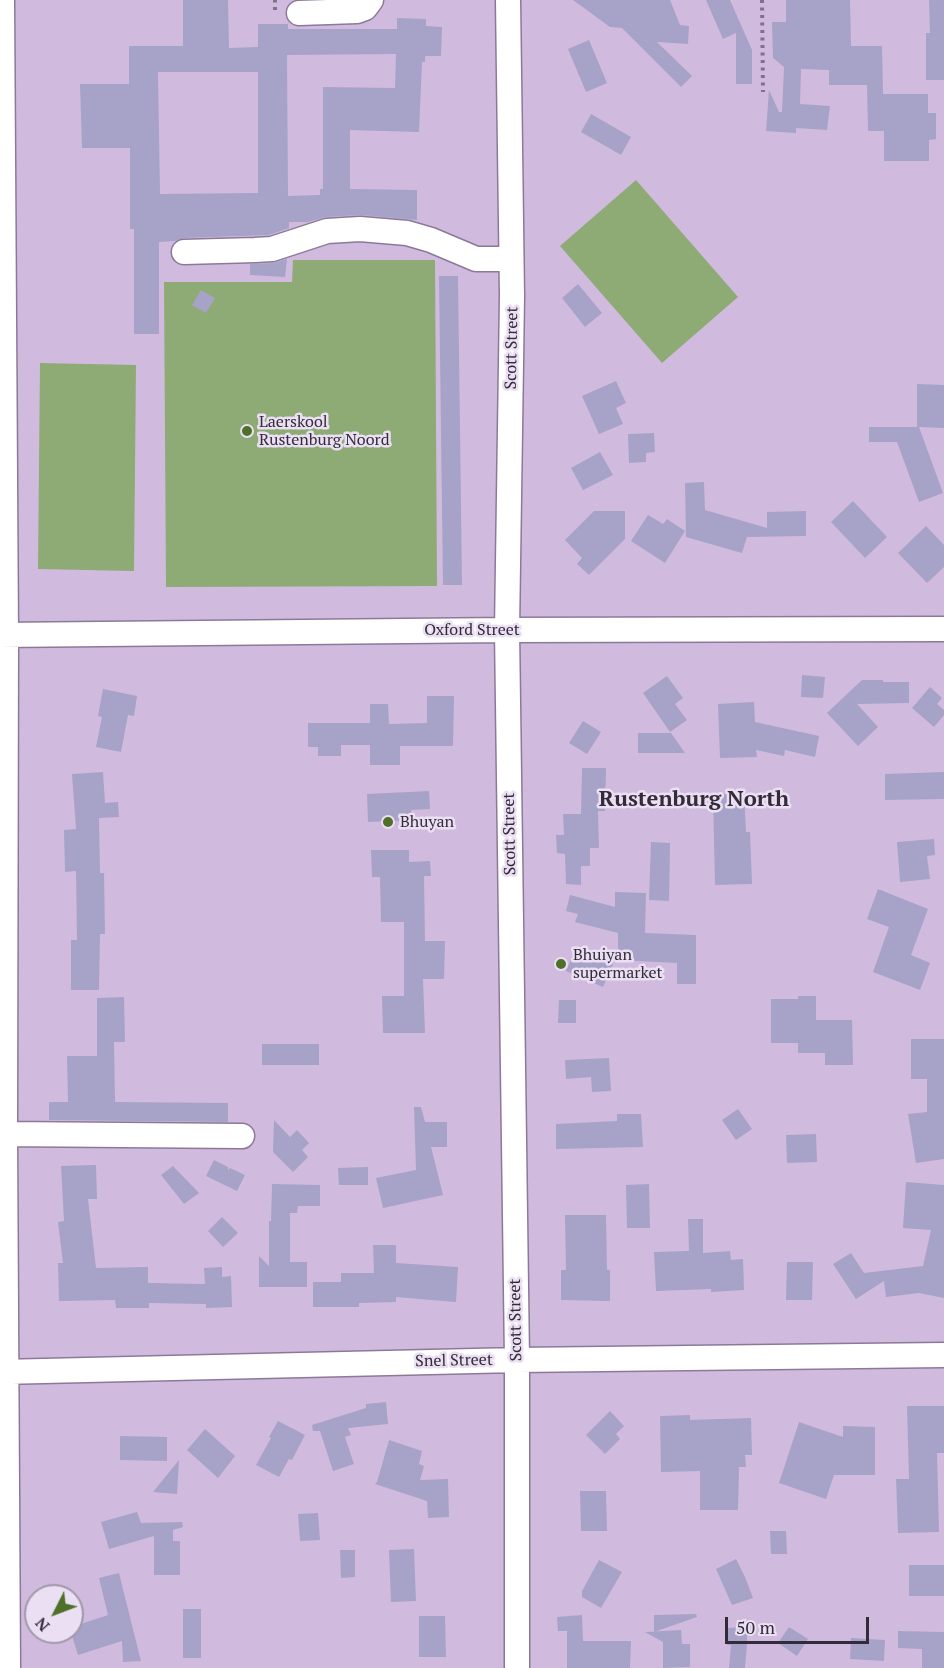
<!DOCTYPE html>
<html>
<head>
<meta charset="utf-8">
<style>
  body { margin:0 }
  #map { position:relative; width:944px; height:1668px; overflow:hidden; background:#d0bbdf; font-family:"PT Serif",serif }
  canvas { display:block }
  .north { position:absolute; left:24px; top:1584px; width:60px; height:60px; box-sizing:border-box; background:#ebe0f3; border:2px solid #a198a9; border-radius:50%; rotate:228deg; font-size:16px; font-weight:700; line-height:24px; text-align:center; color:#332b39 }
  .north::after { content:''; display:block; margin:auto; width:21px; height:27px; background:#4e7028; clip-path:polygon(50% 0,100% 100%,50% 72%,0 100%) }
  .scale { position:absolute; left:725px; top:1617px; width:144px; height:27px; box-sizing:border-box; border:3px solid #332b39; border-top:0; padding-left:8px; font-size:18px; line-height:21px; white-space:nowrap; color:#332b39; -webkit-text-stroke:4px #ebe0f3; paint-order:stroke }
</style>
</head>
<body>
<div id="map">
<canvas width="944" height="1668"></canvas>
<div class="north">N</div>
<div class="scale">50 m</div>
</div>
<script>
const context = document.querySelector('canvas').getContext('2d');
context.lineJoin = 'round';
function fillPath(path, color) { context.fillStyle = color; context.fill(path, 'evenodd'); }
function stroke(path, color, width, dash) { context.strokeStyle = color; context.lineWidth = width; context.lineCap = dash ? 'butt' : 'round'; context.setLineDash(dash || []); context.stroke(path); }
function label(font, color, halo, rows, align = 'center') {
  context.font = font + ' "PT Serif",serif'; context.lineWidth = 5; context.setLineDash([]); context.textBaseline = 'middle'; context.strokeStyle = halo; context.fillStyle = color; for (const [text, x, y, turn = 0] of rows) {
    context.save(); context.translate(x, y); context.rotate((+turn || 0) * Math.PI / 180); context.textAlign = isNaN(turn) ? turn : align; if (halo) context.strokeText(text, 0, 0); context.fillText(text, 0, 0); context.restore();
  }
}
fillPath(new Path2D(`
  M 636,180 L 738,297 L 662,363 L 560,246 Z
  M 293,260 L 435,260 L 437,586 L 166,587 L 164,282 L 292,282 Z
  M 40,363 L 136,365 L 134,571 L 38,569 Z`), '#8eaa75');
fillPath(new Path2D(`
  M 183,0 L 228,0 L 229,48 L 258,47 L 258,24 L 288,24 L 288,29 L 397,29 L 397,18 L 426,19 L 426,26 L 442,27 L 441,56 L 425,56 L 425,62 L 422,62 L 419,132 L 350,130 L 350,189 L 417,190 L 417,220 L 361,215 L 326,217 L 308,222 L 289,222 L 289,228 L 269,235 L 184,238 L 175,241 L 159,242 L 159,334 L 134,334 L 134,229 L 130,229 L 130,148 L 82,148 L 80,84 L 129,84 L 129,46 L 183,46 ZM 396,54 L 395,88 L 323,87 L 323,189 L 320,189 L 320,195 L 288,196 L 287,55 ZM 158,72 L 258,72 L 258,193 L 160,194 Z
  M 573,0 L 670,0 L 680,25 L 689,26 L 688,44 L 657,42 L 692,76 L 681,87 L 622,28 L 610,27 Z
  M 706,0 L 730,0 L 752,50 L 752,84 L 736,84 L 736,33 L 723,39 Z
  M 786,0 L 850,0 L 851,46 L 882,46 L 883,94 L 928,94 L 928,113 L 936,113 L 936,139 L 929,140 L 929,161 L 884,161 L 884,131 L 868,131 L 867,85 L 829,85 L 829,70 L 801,69 L 800,104 L 830,106 L 827,130 L 796,128 L 796,133 L 766,131 L 769,90 L 779,112 L 782,112 L 784,67 L 773,58 L 772,22 L 786,22 Z
  M 929,0 L 944,0 L 944,80 L 926,80 L 926,33 L 930,33 Z
  M 589,40 L 607,83 L 586,92 L 568,49 Z
  M 591,114 L 631,137 L 621,155 L 581,132 Z
  M 287,259 L 285,277 L 250,275 L 250,264 L 273,263 Z
  M 439,276 L 458,276 L 462,585 L 443,585 Z
  M 578,284 L 602,313 L 585,327 L 562,298 Z
  M 201,290 L 215,298 L 206,313 L 192,305 Z
  M 616,381 L 626,403 L 616,408 L 623,424 L 599,434 L 582,396 Z
  M 917,384 L 944,385 L 944,428 L 919,427 L 943,493 L 919,502 L 897,442 L 869,442 L 869,427 L 917,427 Z
  M 654,433 L 655,452 L 646,453 L 646,462 L 629,463 L 628,434 Z
  M 600,452 L 613,475 L 583,490 L 571,468 Z
  M 704,482 L 705,510 L 767,528 L 767,512 L 806,511 L 806,536 L 747,537 L 742,553 L 686,537 L 685,483 Z
  M 853,501 L 887,537 L 865,558 L 831,522 Z
  M 594,511 L 625,511 L 625,539 L 589,575 L 577,564 L 582,558 L 565,540 Z
  M 648,515 L 663,524 L 667,519 L 685,531 L 665,563 L 631,541 Z
  M 926,526 L 944,545 L 944,567 L 927,583 L 898,553 Z
  M 802,675 L 825,677 L 823,698 L 801,697 Z
  M 667,676 L 683,698 L 675,704 L 687,720 L 670,732 L 643,693 Z
  M 862,680 L 883,680 L 883,682 L 909,682 L 909,703 L 857,704 L 878,727 L 858,746 L 827,713 Z
  M 930,687 L 942,698 L 937,704 L 944,710 L 944,715 L 934,727 L 912,708 Z
  M 103,689 L 137,696 L 134,716 L 128,715 L 121,752 L 96,747 L 102,717 L 98,716 Z
  M 427,696 L 454,696 L 453,746 L 400,746 L 400,765 L 370,765 L 370,745 L 341,745 L 341,756 L 318,756 L 318,747 L 308,747 L 308,723 L 370,723 L 370,704 L 388,704 L 389,724 L 427,723 Z
  M 754,702 L 755,722 L 819,736 L 815,757 L 785,750 L 784,756 L 756,750 L 757,757 L 720,758 L 718,704 Z
  M 583,721 L 601,732 L 587,754 L 569,743 Z
  M 638,733 L 671,733 L 685,753 L 638,753 Z
  M 582,768 L 606,768 L 605,811 L 598,811 L 599,848 L 590,848 L 590,866 L 581,866 L 581,885 L 566,884 L 565,854 L 557,853 L 556,835 L 564,835 L 563,814 L 581,814 Z
  M 103,772 L 105,803 L 118,802 L 119,817 L 99,818 L 100,873 L 104,873 L 105,934 L 100,934 L 99,990 L 71,990 L 71,940 L 77,940 L 76,871 L 65,872 L 64,830 L 76,829 L 72,774 Z
  M 944,772 L 944,799 L 885,800 L 885,774 Z
  M 429,791 L 430,809 L 411,810 L 412,820 L 368,822 L 367,794 Z
  M 744,793 L 746,832 L 750,832 L 752,884 L 715,885 L 713,795 Z
  M 934,839 L 935,855 L 927,856 L 930,879 L 900,882 L 897,842 Z
  M 651,842 L 670,843 L 669,901 L 649,900 Z
  M 371,850 L 409,850 L 409,862 L 430,861 L 431,876 L 424,876 L 425,941 L 445,941 L 444,979 L 423,979 L 425,1033 L 383,1033 L 382,996 L 404,996 L 404,922 L 381,922 L 380,877 L 372,877 Z
  M 878,889 L 928,909 L 911,955 L 930,963 L 920,990 L 873,972 L 889,927 L 867,919 Z
  M 615,892 L 646,893 L 645,933 L 696,935 L 696,984 L 677,984 L 677,963 L 618,960 L 618,933 L 575,922 L 578,914 L 566,911 L 570,895 L 615,907 Z
  M 576,948 L 613,964 L 603,987 L 566,971 Z
  M 798,996 L 816,996 L 816,1020 L 852,1020 L 853,1065 L 825,1065 L 825,1053 L 798,1053 L 798,1043 L 771,1043 L 771,999 L 798,999 Z
  M 124,997 L 125,1042 L 114,1042 L 115,1102 L 228,1103 L 228,1122 L 49,1120 L 49,1102 L 68,1102 L 67,1056 L 97,1056 L 97,998 Z
  M 559,1000 L 576,1000 L 576,1023 L 558,1023 Z
  M 911,1039 L 944,1039 L 944,1159 L 916,1163 L 908,1114 L 927,1112 L 927,1079 L 911,1079 Z
  M 262,1044 L 319,1044 L 319,1065 L 262,1065 Z
  M 609,1058 L 611,1091 L 592,1092 L 591,1077 L 566,1079 L 565,1060 Z
  M 414,1107 L 421,1107 L 425,1122 L 447,1122 L 447,1147 L 431,1147 L 443,1195 L 383,1208 L 376,1178 L 416,1170 Z
  M 738,1109 L 752,1129 L 736,1140 L 722,1120 Z
  M 617,1114 L 641,1114 L 643,1147 L 556,1149 L 556,1124 L 617,1121 Z
  M 274,1120 L 290,1137 L 297,1130 L 309,1143 L 302,1150 L 308,1157 L 293,1172 L 273,1152 Z
  M 816,1134 L 817,1162 L 787,1163 L 786,1135 Z
  M 214,1160 L 228,1167 L 228,1170 L 230,1168 L 245,1175 L 237,1191 L 206,1176 Z
  M 96,1165 L 97,1199 L 88,1199 L 96,1268 L 148,1267 L 148,1283 L 205,1284 L 204,1268 L 222,1267 L 222,1277 L 231,1276 L 232,1307 L 206,1308 L 206,1304 L 149,1303 L 149,1308 L 116,1308 L 115,1300 L 59,1301 L 58,1263 L 63,1263 L 58,1222 L 64,1221 L 61,1166 Z
  M 173,1166 L 199,1193 L 184,1204 L 161,1175 Z
  M 368,1167 L 368,1185 L 339,1185 L 338,1168 Z
  M 906,1182 L 944,1185 L 944,1298 L 919,1293 L 886,1297 L 884,1281 L 856,1299 L 833,1264 L 851,1253 L 864,1273 L 923,1266 L 931,1230 L 903,1228 Z
  M 272,1184 L 320,1185 L 320,1206 L 298,1206 L 297,1213 L 290,1213 L 290,1262 L 307,1262 L 307,1287 L 259,1287 L 259,1256 L 269,1266 L 269,1221 L 271,1221 Z
  M 649,1184 L 650,1228 L 627,1228 L 626,1185 Z
  M 565,1215 L 606,1215 L 607,1270 L 610,1270 L 610,1301 L 561,1300 L 561,1270 L 566,1270 Z
  M 222,1217 L 238,1233 L 223,1247 L 208,1231 Z
  M 688,1219 L 703,1219 L 703,1253 L 730,1251 L 731,1260 L 743,1259 L 744,1290 L 711,1292 L 711,1289 L 656,1291 L 654,1252 L 689,1251 Z
  M 373,1245 L 396,1245 L 396,1263 L 458,1267 L 456,1302 L 396,1297 L 396,1302 L 359,1303 L 359,1307 L 313,1307 L 313,1282 L 341,1282 L 341,1273 L 374,1273 Z
  M 787,1262 L 813,1262 L 812,1300 L 786,1300 Z
  M 386,1402 L 388,1424 L 348,1428 L 351,1435 L 345,1437 L 354,1464 L 333,1471 L 320,1431 L 313,1431 L 312,1425 L 366,1408 L 366,1404 Z
  M 907,1406 L 944,1406 L 944,1453 L 937,1453 L 939,1532 L 898,1533 L 896,1479 L 909,1479 Z
  M 610,1411 L 624,1426 L 616,1434 L 620,1439 L 605,1454 L 586,1435 Z
  M 690,1415 L 690,1420 L 751,1418 L 752,1455 L 745,1455 L 746,1467 L 739,1467 L 738,1510 L 700,1510 L 700,1471 L 661,1472 L 660,1416 Z
  M 278,1421 L 305,1435 L 292,1460 L 289,1459 L 279,1477 L 256,1465 L 271,1438 L 269,1437 Z
  M 799,1422 L 843,1437 L 843,1426 L 875,1427 L 875,1475 L 834,1475 L 826,1499 L 779,1483 Z
  M 205,1429 L 235,1456 L 218,1478 L 187,1450 Z
  M 120,1436 L 167,1437 L 167,1461 L 120,1460 Z
  M 389,1440 L 422,1451 L 419,1464 L 424,1466 L 420,1480 L 448,1479 L 449,1517 L 428,1518 L 427,1501 L 375,1484 L 377,1482 Z
  M 179,1460 L 177,1494 L 153,1492 Z
  M 580,1491 L 606,1491 L 607,1531 L 581,1531 Z
  M 137,1512 L 141,1523 L 182,1522 L 183,1527 L 173,1530 L 173,1541 L 180,1541 L 180,1575 L 154,1575 L 154,1536 L 109,1549 L 101,1522 Z
  M 318,1513 L 320,1540 L 300,1541 L 298,1514 Z
  M 770,1531 L 786,1531 L 787,1554 L 771,1554 Z
  M 414,1549 L 416,1601 L 391,1602 L 389,1550 Z
  M 340,1550 L 355,1550 L 355,1577 L 341,1578 Z
  M 736,1559 L 745,1577 L 753,1598 L 732,1605 L 716,1569 Z
  M 599,1560 L 622,1572 L 601,1608 L 582,1597 L 582,1591 Z
  M 909,1565 L 944,1565 L 944,1596 L 909,1596 Z
  M 119,1573 L 141,1661 L 123,1662 L 122,1641 L 78,1655 L 72,1636 L 72,1627 L 108,1615 L 99,1578 Z
  M 183,1609 L 201,1609 L 201,1658 L 183,1658 Z
  M 696,1614 L 697,1617 L 654,1632 L 654,1615 Z
  M 582,1615 L 583,1641 L 631,1641 L 630,1668 L 567,1668 L 567,1631 L 558,1631 L 557,1617 Z
  M 419,1616 L 445,1616 L 446,1657 L 419,1657 Z
  M 747,1627 L 747,1644 L 745,1668 L 729,1668 L 731,1645 L 727,1645 L 726,1628 Z
  M 789,1627 L 808,1639 L 797,1656 L 778,1643 Z
  M 681,1630 L 682,1644 L 690,1644 L 690,1667 L 663,1668 L 663,1642 L 645,1632 Z
  M 898,1631 L 944,1632 L 944,1668 L 922,1668 L 922,1649 L 898,1648 Z
  M 851,1638 L 885,1640 L 884,1661 L 850,1659 Z`), '#a7a2c7');
const minor = new Path2D(`
  M 2,0 L 6,634 L 5,1134 L 8,1668
  M 508,0 L 512,296 L 507,630 L 517,1360 L 517,1668
  M 299,13 L 357,11 L 365,8 L 371,0
  M 184,252 L 255,250 L 272,249 L 327,231 L 360,229 L 407,233 L 431,240 L 476,259 L 511,259
  M 0,635 L 507,630 L 944,629
  M 5,1134 L 242,1136
  M 0,1372 L 517,1360 L 944,1355`);
stroke(minor, '#8c7999', 27);
stroke(new Path2D(`
  M 762,0 L 763,92
  M 275,10 L 275,0`), '#7f7189', 4, [3, 4.5]);
stroke(minor, '#fff', 24);
for (const [x, y, r, color] of [
  [247,431,6,"#4e7028"],
  [388,822,6,"#4e7028"],
  [561,964,6,"#4e7028"]
]) { const dot = new Path2D(); dot.arc(x, y, r, 0, 2 * Math.PI); context.fillStyle = color; context.fill(dot); stroke(dot, '#ebe0f3', 2); }
label('16px', '#332b39', '#ebe0f3', [
  ["Scott Street",512,348,-89],
  ["Oxford Street",472,630],
  ["Scott Street",510,834,-91],
  ["Scott Street",516,1320,-91],
  ["Snel Street",454,1361,-1]
]);
label('16px', '#332b39', '#ebe0f3', [
  ["Laerskool",259,422],
  ["Rustenburg Noord",259,440],
  ["Bhuyan",400,822],
  ["Bhuiyan",573,955],
  ["supermarket",573,973]
], 'left');
label('bold 22px', '#332b39', '#ebe0f3', [
  ["Rustenburg North",694,800]
]);
</script>
</body>
</html>
